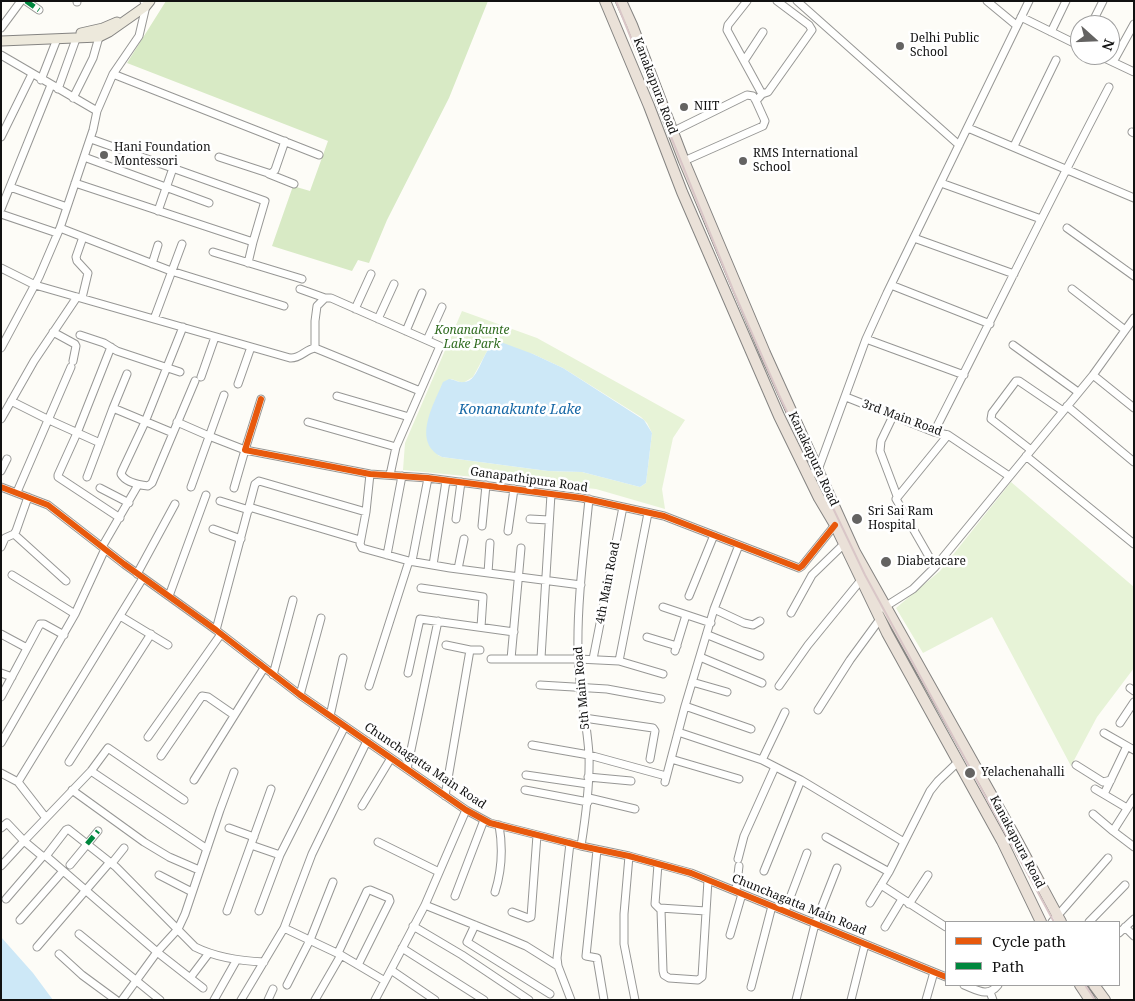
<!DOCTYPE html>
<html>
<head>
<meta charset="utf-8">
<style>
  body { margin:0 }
  #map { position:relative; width:1135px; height:1001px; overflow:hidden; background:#fdfcf7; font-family:"Noto Serif",serif }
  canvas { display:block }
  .frame { position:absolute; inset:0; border:2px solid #111; pointer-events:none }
  .legend { position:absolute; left:945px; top:921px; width:175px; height:65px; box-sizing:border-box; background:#fff; border:1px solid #a0a0a0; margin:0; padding:6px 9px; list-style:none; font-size:15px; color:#111 }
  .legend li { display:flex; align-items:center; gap:10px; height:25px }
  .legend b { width:25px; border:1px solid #a0a0a0 }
  .north { position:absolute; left:1070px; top:15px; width:50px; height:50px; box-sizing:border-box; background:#fff; border:1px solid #a0a0a0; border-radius:50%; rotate:110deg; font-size:14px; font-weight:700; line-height:20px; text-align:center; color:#111 }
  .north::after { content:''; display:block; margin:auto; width:18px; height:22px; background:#646362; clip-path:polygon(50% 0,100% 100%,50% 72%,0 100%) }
</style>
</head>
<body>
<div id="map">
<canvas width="1135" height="1001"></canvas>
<div class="frame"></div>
<ul class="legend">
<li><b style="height:6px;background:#e8590c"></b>Cycle path</li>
<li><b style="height:6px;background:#00873e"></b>Path</li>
</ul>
<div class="north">N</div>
</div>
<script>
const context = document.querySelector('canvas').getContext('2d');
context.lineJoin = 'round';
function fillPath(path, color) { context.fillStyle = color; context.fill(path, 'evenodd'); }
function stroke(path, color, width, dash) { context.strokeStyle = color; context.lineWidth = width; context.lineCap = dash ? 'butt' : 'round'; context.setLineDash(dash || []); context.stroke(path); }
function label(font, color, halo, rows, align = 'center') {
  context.font = font + ' "Noto Serif",serif'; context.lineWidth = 5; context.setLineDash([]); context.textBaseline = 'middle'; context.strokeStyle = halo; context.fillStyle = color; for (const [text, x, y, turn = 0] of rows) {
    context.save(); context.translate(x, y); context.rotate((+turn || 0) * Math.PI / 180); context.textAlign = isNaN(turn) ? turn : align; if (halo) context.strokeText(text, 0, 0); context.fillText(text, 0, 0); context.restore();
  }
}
fillPath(new Path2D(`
  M 462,311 L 537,338 L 685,420 L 673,438 L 662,489 L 665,509 L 596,489 L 403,470 L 405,443 ZM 491,344 L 533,354 L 563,368 L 641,417 L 647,423 L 652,433 L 646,483 L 640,487 L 582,472 L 548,471 L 442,457 L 438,455 L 429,418 L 431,413 L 451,379 L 463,383 L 473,377 Z
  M 1011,482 L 1134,587 L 1134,668 L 1097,717 L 1071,766 L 992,617 L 923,653 L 896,608 L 940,571 Z`), '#e7f3d7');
fillPath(new Path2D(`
  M 166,1 L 488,1 L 449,98 L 387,220 L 369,263 L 358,260 L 352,271 L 272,246 L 293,186 L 310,191 L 328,141 L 127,63 Z`), '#d8eac5');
fillPath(new Path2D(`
  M 498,341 L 533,354 L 563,368 L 644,420 L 652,433 L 646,483 L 640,487 L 582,472 L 548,471 L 442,457 C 411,442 434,404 443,382 L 449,379 C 453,379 459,383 464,382 C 480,382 482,346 498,341 Z
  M 1,937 L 33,973 L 53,1000 L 1,1000 Z`), '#cde8f7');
const minor = new Path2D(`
  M 26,1 L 39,10
  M 77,1 L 77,2
  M 747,1 L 728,25 L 727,30 L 762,94
  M 797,1 L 959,145
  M 987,1 L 1016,25
  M 1021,17 L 1080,46
  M 1091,25 L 1103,1
  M 1,28 L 21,1
  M 1051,32 L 1066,1
  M 1,55 L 97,111
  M 1098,55 L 1134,72
  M 744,61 L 763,32
  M 1113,62 L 1134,24
  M 113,74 L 319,155
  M 41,80 L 57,39
  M 58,89 L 76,39
  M 73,98 L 93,58 L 99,37
  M 968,128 L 1134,198
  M 672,132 L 747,95 L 753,96 L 756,101
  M 1132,132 L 1134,133
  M 1,137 L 32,74
  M 91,139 L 265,201 L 253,242 L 248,263
  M 1014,146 L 1056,60
  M 84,157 L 209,203
  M 219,157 L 271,174 L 275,170 L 285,141
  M 684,161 L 763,126 L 765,121 L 756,101 L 762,94 L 768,92 L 812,30 L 809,25 L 777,1
  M 269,174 L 294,184
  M 75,183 L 253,242
  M 941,183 L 1041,219
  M 10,187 L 67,207
  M 1,209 L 51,85
  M 158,211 L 173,168
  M 1,214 L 57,233
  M 60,228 L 171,271 L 284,306
  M 1067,228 L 1134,276
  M 914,238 L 1014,274
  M 213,252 L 302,279
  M 152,264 L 158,245
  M 1,268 L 35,285 L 290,358 C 300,359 306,349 315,348 L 420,391
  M 891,285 L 990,324
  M 300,289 L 325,298
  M 1072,289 L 1125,330
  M 82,298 L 88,273 L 77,261 L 76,257 L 83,237
  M 355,309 L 371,274
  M 154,319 L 182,244
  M 378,319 L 394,284
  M 183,327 L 145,422 L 122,471 L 121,474 C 126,483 139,485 148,486 L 152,483 L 195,381
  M 406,331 L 422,293
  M 53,332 L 75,344 L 76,346 L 73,361
  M 80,335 L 104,343 L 117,351 L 180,372
  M 866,339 L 964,375
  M 427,340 L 442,307
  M 1013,345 L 1078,392
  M 111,347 L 77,433 L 58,475 L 58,477 L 120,518
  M 1,348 L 39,277 L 60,228 L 93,130 L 97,111 L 113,74 L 139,36 L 146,6 L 144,1
  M 315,348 L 315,321 L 317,306 L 325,298 L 331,298 L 440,346 L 396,447 L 390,475
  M 1093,375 L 1134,408
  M 201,377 L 215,337
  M 238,384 L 251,347
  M 337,396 L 409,417
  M 846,397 L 934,432 L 948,435 L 1009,476
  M 261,399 L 245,450 L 370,474 L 428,478 L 582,498 L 664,516 L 799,568 L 802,566 L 835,525
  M 11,401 L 49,420 L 100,443
  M 1067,406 L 1134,462
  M 113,408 L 127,374
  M 893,416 L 881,441 L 880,451 L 897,496
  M 1,419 L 34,361 L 77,297
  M 177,422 L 209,436 L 245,450 L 234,488
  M 308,422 L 396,447
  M 934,432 C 993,317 1049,201 1109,87
  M 1031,450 L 991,419 L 992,413 L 1016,381 L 1019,381 L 1063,411
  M 1026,456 L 1134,544
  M 1,471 L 7,459
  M 370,474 L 366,512 L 360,544 L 362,548 L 409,561 L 450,568 L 581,585
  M 809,476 L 818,470 L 866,339 L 887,293 L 1029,1
  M 87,477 L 113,408 L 173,433
  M 1,487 L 48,505 L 124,564 L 216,630 L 300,695 L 466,810 L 490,823 L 581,846 L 629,856 L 691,873 L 946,977
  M 191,487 L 224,395
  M 100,488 L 129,503
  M 17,492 L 71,367
  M 220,501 L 249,510
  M 249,507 L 360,540
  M 456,519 L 461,482
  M 530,519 L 549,520
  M 482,526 L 486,485
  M 213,529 L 241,539
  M 508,531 L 514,489
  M 14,534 L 66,581
  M 1,547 L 5,538 L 14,534 L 16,531 L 28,497
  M 102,547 L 138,485
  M 387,555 L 402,476
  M 412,561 L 428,478
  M 433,565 L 446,481
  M 935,567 L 896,499 L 948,435
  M 458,569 L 464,539
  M 488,573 L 490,543
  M 137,574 L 175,504
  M 12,575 L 75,614
  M 421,588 L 483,597 L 481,627
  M 169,596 L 206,495
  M 689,596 L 714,535
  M 663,607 L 711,623
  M 883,608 L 913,589 L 935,567 L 1093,375 L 1134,318
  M 714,609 L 744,623 L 753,625 L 760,621
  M 791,613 L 812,575 L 844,544
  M 120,616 L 168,645
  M 216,630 L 255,484 L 259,481 L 366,512
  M 1,634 L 27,648
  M 708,635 L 760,656
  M 647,637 L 677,646
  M 446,645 L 470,650
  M 675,651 L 686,615
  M 700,657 L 762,683
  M 541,658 L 551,494
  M 491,659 L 578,659 L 619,661 L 663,674
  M 511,659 L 521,548
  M 593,659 L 623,507
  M 619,661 L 648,513
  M 1,673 L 12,677
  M 408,673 L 420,619 L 514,632
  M 273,675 L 293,600
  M 692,682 L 727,692
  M 540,685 L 607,689 L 661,699
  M 369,686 L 409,561
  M 779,686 L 808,645 L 861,580
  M 1130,688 L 1134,691
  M 300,695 L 321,618
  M 1,697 L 40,624 L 44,624 L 64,635
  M 685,706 L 751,729
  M 818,710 L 850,660 L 880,619
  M 330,716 L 343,658
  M 584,718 L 653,728 L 655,731 L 650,759
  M 1120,723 L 1134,702
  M 678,732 L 762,760 L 801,780 L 764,871
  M 1104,733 L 1134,750
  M 148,737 L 221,634
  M 367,741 L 312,854 L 284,928 L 341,955 L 385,981
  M 1,743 L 75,614 L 105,549
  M 532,745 L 589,755 L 666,776
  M 161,756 L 202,696 L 208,697 L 234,715
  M 762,760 L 785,712
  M 69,762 L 151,634
  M 1076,765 L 1103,782 L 1111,780
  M 407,769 L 438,621
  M 91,771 L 207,849
  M 1,773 L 18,782 L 46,818 L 24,841 L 42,856 L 46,856 L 66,830 L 68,829 L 116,867 L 195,947 C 217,958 240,961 264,962
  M 526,775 L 588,784
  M 588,777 L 631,781
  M 739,779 L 671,759 L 685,706 L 714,609 L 739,545
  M 194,780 L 264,668
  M 801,780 L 904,842
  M 18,782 L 143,578
  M 665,782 L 671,759
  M 1095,789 L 1127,808
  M 72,790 L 144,842 L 169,857 L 199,870
  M 525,790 L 588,802
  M 1104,794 L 1127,746
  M 445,796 L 470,650 L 480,650
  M 589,798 L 635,809
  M 1134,798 L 1113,831 L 1134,847
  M 362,806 L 391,758
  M 1093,814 L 1113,831
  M 46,818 L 91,771 L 108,748 L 184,800
  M 1,828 L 7,823 L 24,841 L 1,866
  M 229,828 L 254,837
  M 826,837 L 889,872
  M 378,842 L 439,872
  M 570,843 L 557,958 L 558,966 L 571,1000
  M 251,845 L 280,855
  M 581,846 C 586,815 590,786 589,755 C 587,720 578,686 578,652 C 577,601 584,550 589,499
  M 597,850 L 586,956 L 597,958 L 604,1000
  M 46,856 L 157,952 L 203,988
  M 629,856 L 624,914 L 624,944 L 635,1000
  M 738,859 L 744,836 L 775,767
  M 112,863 L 124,848
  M 658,864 L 655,904 L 661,910 L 663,971 L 664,975 L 669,978 L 698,980 L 702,977 L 708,880
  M 70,865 L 98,831
  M 159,875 L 192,892
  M 881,885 L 946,927
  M 736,891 L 739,866
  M 495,892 C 502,870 503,848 499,825
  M 455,896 L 484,820
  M 6,899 L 43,856
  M 870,903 L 889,872 L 930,791 L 938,781 L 958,762
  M 909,904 L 928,875
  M 425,905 L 507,938 L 526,946 L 558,966
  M 660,908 L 706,911
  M 227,911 L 271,789
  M 259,911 L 280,855 L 345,726
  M 785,911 L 807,853
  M 512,912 L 528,918 L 531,917 L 537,835
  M 20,920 L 63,871
  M 1052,922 L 1108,858
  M 1089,922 L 1125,885
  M 475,925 L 467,942 L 550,994
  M 413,926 L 462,955 L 529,1000
  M 885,927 L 902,899
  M 1125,927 L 1134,936
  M 1119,933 L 1134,919
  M 79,934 L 160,1000
  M 730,935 L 742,894
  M 37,947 L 110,862
  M 402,948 L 484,1000
  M 338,953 L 367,891 L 370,890 L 389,898 L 390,901 L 358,965
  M 59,954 L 82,975 L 116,1000
  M 391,970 L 435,1000
  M 190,978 L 209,953
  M 287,985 L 310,940 L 333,882
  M 964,985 C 977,990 988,998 998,985
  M 751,987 L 772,906
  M 990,992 L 993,1000
  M 122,1000 L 157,952 L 178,929 L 185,914 L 220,810 L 234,772
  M 214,1000 L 236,961
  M 241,1000 L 284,928
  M 268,1000 L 273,989
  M 315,1000 L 341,955
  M 375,1000 L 425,905 L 466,810
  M 796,1000 L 815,924 L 837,868
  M 851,1000 L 865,944
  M 926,1000 L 934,972`);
const major = new Path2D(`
  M 81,33 L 103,28 L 117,22
  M 1,41 L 99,37 L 109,32 L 146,6 L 150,1`);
const highway = new Path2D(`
  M 605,1 L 649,106 L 682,192 L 779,416 L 819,498 L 835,525 L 887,633 L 1002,841 L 1041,922
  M 621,1 L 632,25 L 684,161 L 765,353 L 855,552 L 1014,835 L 1061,922
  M 1080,985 L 1090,1000
  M 1094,985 L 1105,1000`);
stroke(minor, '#979795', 9);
stroke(major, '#858482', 11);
stroke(highway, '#858482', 12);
stroke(minor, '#fffffe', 7);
stroke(major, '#ede9dc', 9);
stroke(highway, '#eae1d8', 10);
stroke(new Path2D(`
  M 616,1 L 733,290 L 779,395 L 865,575 L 1054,922
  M 1085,985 L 1095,1000`), '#d9c6c7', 2);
stroke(new Path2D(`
  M 26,1 L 39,10
  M 87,844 L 98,831`), '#00873e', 5, [10, 5]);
stroke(new Path2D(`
  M 261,399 L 245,450 L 370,474 L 428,478 L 582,498 L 664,516 L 799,568 L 802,566 L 835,525
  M 1,487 L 48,505 L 124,564 L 216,630 L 300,695 L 466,810 L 490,823 L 581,846 L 629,856 L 691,873 L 946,977`), '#e8590c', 6);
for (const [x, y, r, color] of [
  [900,46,5,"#646362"],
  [684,107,5,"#646362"],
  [104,155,5,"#646362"],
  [743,161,5,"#646362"],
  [857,519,6,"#646362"],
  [886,562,6,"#646362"],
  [970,773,6,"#646362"]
]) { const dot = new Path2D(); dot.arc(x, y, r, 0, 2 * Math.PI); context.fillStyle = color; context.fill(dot); stroke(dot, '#fff', 2); }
label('12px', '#111', '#fff', [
  ["Delhi Public",910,39],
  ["School",910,53],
  ["NIIT",694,107],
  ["Hani Foundation",114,148],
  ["Montessori",114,162],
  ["RMS International",753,154],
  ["School",753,168],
  ["Sri Sai Ram",868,512],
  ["Hospital",868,526],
  ["Diabetacare",897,562],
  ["Yelachenahalli",981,773]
], 'left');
label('12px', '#111', '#fff', [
  ["Kanakapura Road",655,86,69],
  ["3rd Main Road",902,418,20],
  ["Kanakapura Road",813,459,65],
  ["Ganapathipura Road",529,480,8],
  ["4th Main Road",608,583,-79],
  ["5th Main Road",582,688,-95],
  ["Chunchagatta Main Road",425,766,34],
  ["Kanakapura Road",1017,842,62],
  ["Chunchagatta Main Road",799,905,22]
]);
label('italic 12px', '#2f6b1f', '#fff', [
  ["Konanakunte",472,331],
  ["Lake Park",472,345]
]);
label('italic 14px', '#1768a6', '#fff', [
  ["Konanakunte Lake",520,410]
]);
</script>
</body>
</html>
